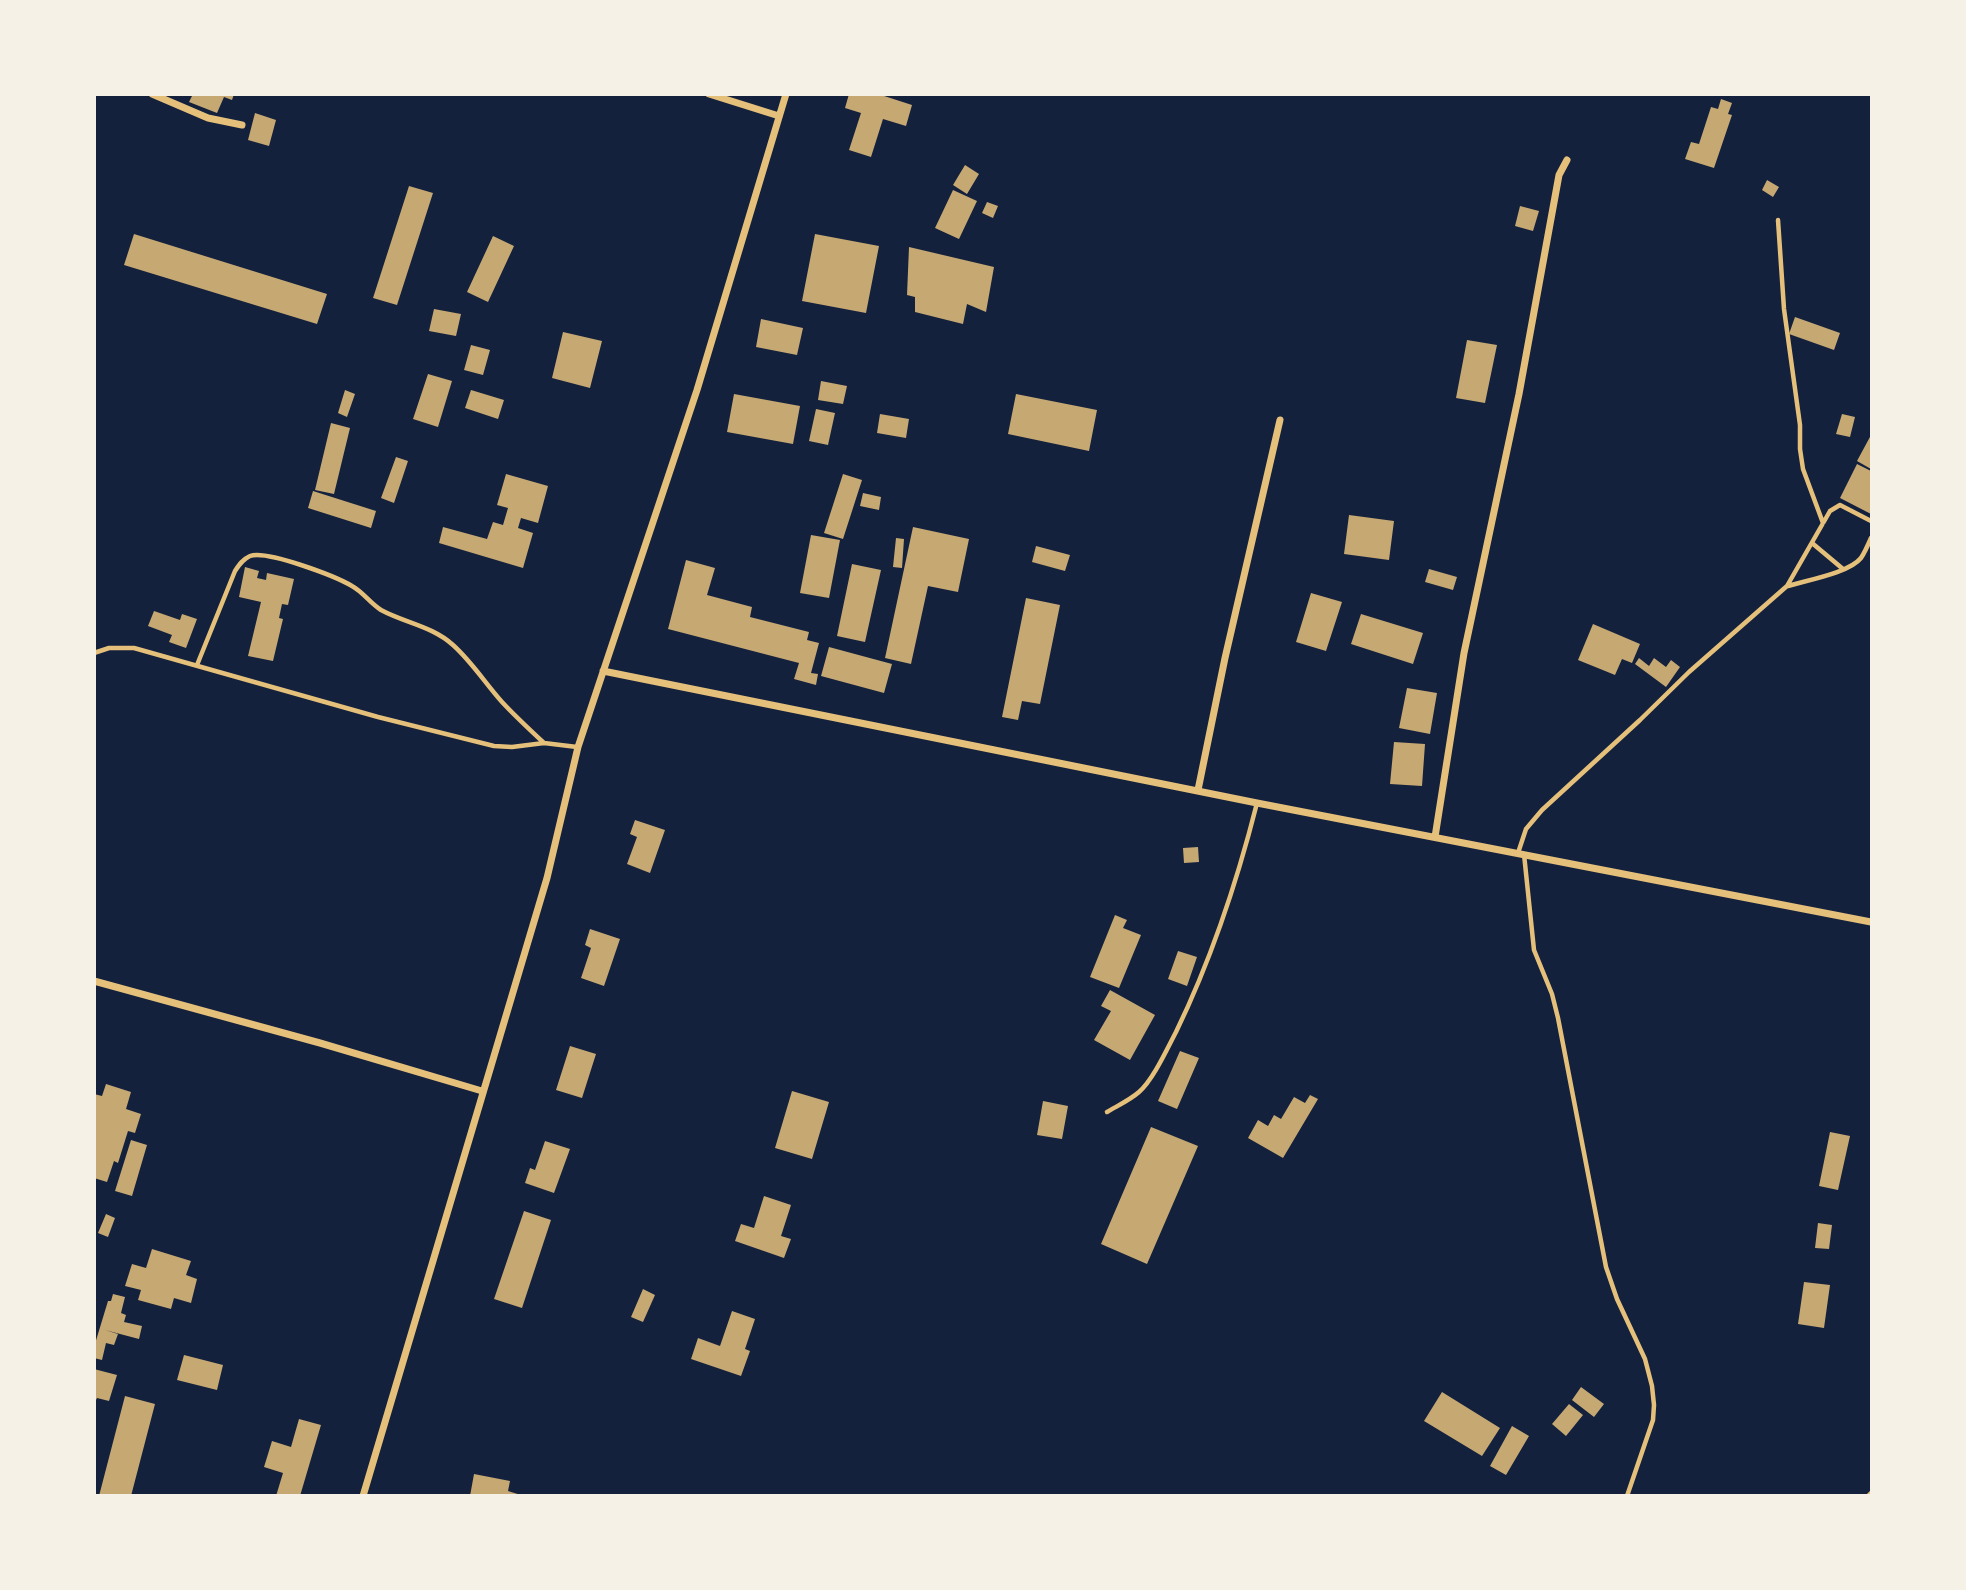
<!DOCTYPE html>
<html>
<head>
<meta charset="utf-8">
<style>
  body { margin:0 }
  #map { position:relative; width:1966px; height:1590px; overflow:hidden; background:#14213d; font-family:Poppins,sans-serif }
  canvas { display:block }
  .frame { position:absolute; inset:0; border:96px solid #f6f1e7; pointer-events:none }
</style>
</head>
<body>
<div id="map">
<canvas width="1966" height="1590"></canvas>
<div class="frame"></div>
</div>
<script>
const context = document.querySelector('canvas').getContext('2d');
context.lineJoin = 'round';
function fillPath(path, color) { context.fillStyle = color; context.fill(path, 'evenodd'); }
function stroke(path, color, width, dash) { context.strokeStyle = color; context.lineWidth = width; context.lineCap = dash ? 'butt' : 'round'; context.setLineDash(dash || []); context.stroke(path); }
fillPath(new Path2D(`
  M 193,94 L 234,94 L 232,100 L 224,97 L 217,113 L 189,102 Z
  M 849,94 L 878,94 L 912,105 L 906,126 L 883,119 L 871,157 L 849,150 L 861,113 L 845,108 Z
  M 1721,99 L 1732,103 L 1728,114 L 1732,115 L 1714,168 L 1685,159 L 1691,142 L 1699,144 L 1711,107 L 1718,109 Z
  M 255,113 L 276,120 L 269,146 L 248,140 Z
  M 965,165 L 979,174 L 967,194 L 953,185 Z
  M 1767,180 L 1779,187 L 1773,197 L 1762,190 Z
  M 409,186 L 433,193 L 397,305 L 373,298 Z
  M 953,190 L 977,201 L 959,239 L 935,228 Z
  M 987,202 L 998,206 L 993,218 L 982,213 Z
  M 1520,206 L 1539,211 L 1533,231 L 1515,226 Z
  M 134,234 L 327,294 L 317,324 L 124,265 Z
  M 815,234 L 879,246 L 866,313 L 802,301 Z
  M 493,236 L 514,246 L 488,302 L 467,292 Z
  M 909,247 L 994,267 L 986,312 L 967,304 L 963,324 L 915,312 L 915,297 L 907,295 Z
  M 434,309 L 461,314 L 456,336 L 429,331 Z
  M 1795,317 L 1840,333 L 1834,350 L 1789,334 Z
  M 761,319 L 803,328 L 797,355 L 756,347 Z
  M 563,332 L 602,341 L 590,388 L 552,378 Z
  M 1467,340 L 1497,345 L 1485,403 L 1456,398 Z
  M 471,345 L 490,350 L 483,375 L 464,370 Z
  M 428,374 L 452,381 L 438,427 L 413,419 Z
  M 821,381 L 847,386 L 843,404 L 818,400 Z
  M 345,390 L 355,394 L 347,417 L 338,413 Z
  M 471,390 L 504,400 L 498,419 L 465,408 Z
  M 734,394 L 800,406 L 793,444 L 727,432 Z
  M 1016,394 L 1097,410 L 1089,451 L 1008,434 Z
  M 816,409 L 835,413 L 828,445 L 809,441 Z
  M 880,414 L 909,419 L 906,438 L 877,433 Z
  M 1842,414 L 1855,417 L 1850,437 L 1836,434 Z
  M 331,423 L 350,428 L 334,494 L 315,490 Z
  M 1871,435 L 1871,469 L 1857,461 Z
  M 396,457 L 408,461 L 394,503 L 381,498 Z
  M 1857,464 L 1871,471 L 1871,514 L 1840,498 Z
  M 506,474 L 548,486 L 538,523 L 521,518 L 518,528 L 533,533 L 523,568 L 439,543 L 443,527 L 487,539 L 493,522 L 503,525 L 508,508 L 497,505 Z
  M 843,474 L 862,480 L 843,539 L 824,533 Z
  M 313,491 L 376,511 L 371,528 L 308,508 Z
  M 863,493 L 881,497 L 879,510 L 860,506 Z
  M 1349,515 L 1394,521 L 1389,560 L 1344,554 Z
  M 913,527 L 969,539 L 958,592 L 928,586 L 911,664 L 885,658 Z
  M 811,535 L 840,540 L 829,598 L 800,593 Z
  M 896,538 L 904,539 L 902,568 L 893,567 Z
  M 1036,546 L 1070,555 L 1065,571 L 1032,562 Z
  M 686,560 L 715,568 L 707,595 L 752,607 L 750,617 L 809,632 L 807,640 L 819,643 L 811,673 L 818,674 L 816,685 L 794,679 L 799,663 L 668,629 Z
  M 852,564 L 881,570 L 865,642 L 837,636 Z
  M 245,567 L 259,571 L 257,578 L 266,580 L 267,573 L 294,579 L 288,605 L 282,604 L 279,618 L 283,619 L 273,661 L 248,656 L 261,602 L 239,597 Z
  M 1429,569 L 1457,577 L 1453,590 L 1425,582 Z
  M 1311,593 L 1342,602 L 1326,651 L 1296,642 Z
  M 1026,598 L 1060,605 L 1040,704 L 1022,701 L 1018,720 L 1002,717 Z
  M 154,611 L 180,620 L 182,614 L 197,619 L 186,648 L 169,642 L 172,635 L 148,626 Z
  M 1361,614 L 1423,633 L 1413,664 L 1351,644 Z
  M 1593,624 L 1640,644 L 1632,663 L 1622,659 L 1615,675 L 1578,660 Z
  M 829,647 L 892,664 L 884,693 L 821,676 Z
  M 1639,658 L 1649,666 L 1654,658 L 1666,667 L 1671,660 L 1680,667 L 1666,687 L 1635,664 Z
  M 1407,688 L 1437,693 L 1430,734 L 1399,728 Z
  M 1394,742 L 1425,744 L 1422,786 L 1390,784 Z
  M 635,820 L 665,830 L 650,873 L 627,864 L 637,837 L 630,834 Z
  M 1198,847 L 1199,862 L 1184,863 L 1183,848 Z
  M 1115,915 L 1127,920 L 1123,928 L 1141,935 L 1119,988 L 1090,977 Z
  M 590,929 L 620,939 L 604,986 L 581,978 L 591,948 L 585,945 Z
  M 1178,951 L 1197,957 L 1187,986 L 1168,979 Z
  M 1110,990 L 1155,1015 L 1130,1060 L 1094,1040 L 1111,1011 L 1101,1006 Z
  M 570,1046 L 596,1054 L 582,1098 L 556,1090 Z
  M 1180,1051 L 1199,1058 L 1177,1109 L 1158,1101 Z
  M 106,1084 L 131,1092 L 126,1109 L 141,1114 L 135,1133 L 128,1131 L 118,1163 L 114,1161 L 107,1182 L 94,1178 L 94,1094 L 102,1096 Z
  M 792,1091 L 829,1102 L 812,1159 L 775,1148 Z
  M 1310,1095 L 1318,1099 L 1283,1158 L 1248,1138 L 1258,1120 L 1268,1126 L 1274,1115 L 1281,1119 L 1294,1097 L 1305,1103 Z
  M 1043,1101 L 1068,1106 L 1062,1139 L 1037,1135 Z
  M 1151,1127 L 1198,1146 L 1147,1264 L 1101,1244 Z
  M 1830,1132 L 1850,1136 L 1838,1190 L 1819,1186 Z
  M 131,1140 L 147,1145 L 132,1196 L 115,1191 Z
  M 545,1141 L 570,1149 L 554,1193 L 525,1183 L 530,1168 L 535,1170 Z
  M 764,1196 L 791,1205 L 781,1236 L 791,1239 L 784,1258 L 735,1241 L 741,1224 L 754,1228 Z
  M 524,1211 L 551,1220 L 522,1308 L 494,1299 Z
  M 106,1214 L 115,1218 L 108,1237 L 98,1233 Z
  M 1818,1223 L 1832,1225 L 1829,1249 L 1815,1248 Z
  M 152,1249 L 191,1261 L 186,1275 L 197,1279 L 191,1303 L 174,1298 L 171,1309 L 138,1300 L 141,1290 L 125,1286 L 132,1264 L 146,1268 Z
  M 1804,1282 L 1830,1285 L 1824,1328 L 1798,1324 Z
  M 643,1289 L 655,1295 L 643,1322 L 631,1317 Z
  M 113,1294 L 125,1297 L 121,1313 L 126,1315 L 124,1322 L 142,1326 L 139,1339 L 105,1330 L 118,1334 L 114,1345 L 106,1343 L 102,1360 L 94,1358 L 94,1347 L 108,1301 L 111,1301 Z
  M 732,1311 L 755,1319 L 745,1349 L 750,1351 L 741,1376 L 691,1359 L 698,1338 L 720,1346 Z
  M 184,1355 L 223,1365 L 217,1390 L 177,1380 Z
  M 94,1369 L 117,1375 L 109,1401 L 97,1398 L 94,1404 Z
  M 1581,1387 L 1604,1404 L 1594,1417 L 1572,1400 Z
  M 1442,1392 L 1500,1428 L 1482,1456 L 1424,1421 Z
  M 125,1396 L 155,1404 L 131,1496 L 99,1496 Z
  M 1569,1404 L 1583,1415 L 1566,1436 L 1552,1424 Z
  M 299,1419 L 321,1425 L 300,1496 L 276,1496 L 283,1473 L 264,1467 L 272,1441 L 291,1447 Z
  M 1512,1426 L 1529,1436 L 1506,1475 L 1490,1466 Z
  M 474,1474 L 510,1481 L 508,1491 L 524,1496 L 470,1496 Z`), '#c6a872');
stroke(new Path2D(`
  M 1778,220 L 1784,309 L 1800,425 L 1800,449 L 1803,469 L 1823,523
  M 1812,543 L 1843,569
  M 1788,586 C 1807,580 1849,573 1861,558 C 1865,552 1868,545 1871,538
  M 94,653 L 109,648 L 134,648 L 378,717 L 494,746 L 512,747 L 544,743 L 577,747
  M 197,665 L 235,571 C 239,565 243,559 250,556 C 267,550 335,576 352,586 C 363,592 370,603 381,610 C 405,623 432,626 453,645 C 472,662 485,683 502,702 C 515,716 530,730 544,743
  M 1518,853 L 1526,829 L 1542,810 L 1640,720 L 1689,672 L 1787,586 L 1830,511 L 1840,505 L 1871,521
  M 1524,854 L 1534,950 L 1552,994 L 1558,1018 L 1606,1267 L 1617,1299 L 1645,1359 L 1652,1386 L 1654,1405 L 1653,1420 L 1627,1496
  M 1107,1112 C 1117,1106 1130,1100 1139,1092 C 1153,1080 1167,1049 1176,1032 C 1211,960 1237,882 1257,803
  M 1868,1496 L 1871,1493`), '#e5c07b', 4.5);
stroke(new Path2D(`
  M 152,94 L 208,118 L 242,125
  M 709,94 L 779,116
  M 603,671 L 1257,803 L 1871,922
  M 1198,790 L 1225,658 L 1280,420
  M 1435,837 L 1464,653 L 1519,394 L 1559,175 L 1567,160
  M 94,981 L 320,1043 L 482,1091
  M 363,1496 L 547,878 L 578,747 L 697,390 L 786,94`), '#e5c07b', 7);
</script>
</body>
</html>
